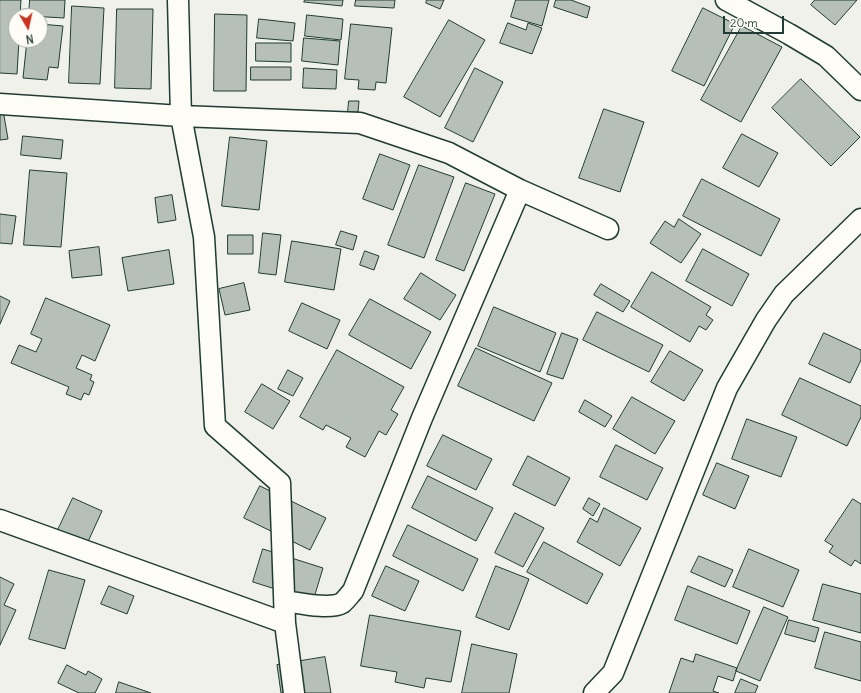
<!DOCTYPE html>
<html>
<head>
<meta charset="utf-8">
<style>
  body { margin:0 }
  #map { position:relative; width:861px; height:693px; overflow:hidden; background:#f0f1eb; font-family:Delius,sans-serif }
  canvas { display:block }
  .north { position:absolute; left:8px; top:8px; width:40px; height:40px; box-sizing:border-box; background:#fdfcf7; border:1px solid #a4b0a9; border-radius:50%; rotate:171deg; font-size:11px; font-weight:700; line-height:16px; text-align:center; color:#1f3d34 }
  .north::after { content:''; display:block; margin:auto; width:14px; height:18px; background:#c8321e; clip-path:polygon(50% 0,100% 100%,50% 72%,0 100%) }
  .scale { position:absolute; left:723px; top:16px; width:61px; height:18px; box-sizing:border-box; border:2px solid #1f3d34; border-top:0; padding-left:5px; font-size:12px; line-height:14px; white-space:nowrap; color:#1f3d34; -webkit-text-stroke:3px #fdfcf7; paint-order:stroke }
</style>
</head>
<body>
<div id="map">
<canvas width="861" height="693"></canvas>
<div class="north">N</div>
<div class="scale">20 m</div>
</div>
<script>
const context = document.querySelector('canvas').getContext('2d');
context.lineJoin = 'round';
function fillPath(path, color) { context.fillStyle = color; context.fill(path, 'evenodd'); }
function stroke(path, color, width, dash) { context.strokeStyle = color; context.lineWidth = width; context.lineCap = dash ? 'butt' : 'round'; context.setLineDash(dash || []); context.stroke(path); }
const building = new Path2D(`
  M 0,0 L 21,0 L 20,16 L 16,16 L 16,40 L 19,40 L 17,74 L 0,73 Z
  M 30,0 L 65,0 L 64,18 L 29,16 Z
  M 305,0 L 343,0 L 342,6 L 304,2 Z
  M 356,0 L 395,0 L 394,8 L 355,6 Z
  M 427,0 L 444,0 L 440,9 L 426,3 Z
  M 516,0 L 549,0 L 542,26 L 511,17 Z
  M 556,0 L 571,0 L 590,7 L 587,18 L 554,7 Z
  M 815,0 L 857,0 L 835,25 L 811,5 Z
  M 72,6 L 104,8 L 100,84 L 69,83 Z
  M 703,8 L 735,24 L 704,86 L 672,71 Z
  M 117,9 L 153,9 L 151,89 L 115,88 Z
  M 215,14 L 247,15 L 246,91 L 214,91 Z
  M 307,15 L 343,19 L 341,40 L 305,36 Z
  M 259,19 L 295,23 L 293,41 L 257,38 Z
  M 449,20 L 485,40 L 440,117 L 404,97 Z
  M 508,23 L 526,30 L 528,23 L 542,28 L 532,54 L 500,43 Z
  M 40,24 L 63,26 L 58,68 L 49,67 L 47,80 L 23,78 L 27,40 L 40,40 Z
  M 351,24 L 392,28 L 386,83 L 376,82 L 375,90 L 358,89 L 359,80 L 345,79 Z
  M 742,26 L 782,47 L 741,122 L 701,100 Z
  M 304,38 L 340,41 L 338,65 L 302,61 Z
  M 256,43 L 291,43 L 291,62 L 256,61 Z
  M 251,67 L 291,67 L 291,80 L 251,80 Z
  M 304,68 L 337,70 L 336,89 L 303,88 Z
  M 475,68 L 503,82 L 473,142 L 445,128 Z
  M 801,79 L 860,137 L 831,166 L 772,108 Z
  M 349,101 L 359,101 L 358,112 L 348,112 Z
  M 604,109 L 644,122 L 620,192 L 579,178 Z
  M 3,110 L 8,139 L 0,140 L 0,111 Z
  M 742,134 L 778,153 L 759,187 L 723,168 Z
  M 23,136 L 63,140 L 61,159 L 21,155 Z
  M 230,137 L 267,141 L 259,210 L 222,206 Z
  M 380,154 L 410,165 L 393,210 L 363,199 Z
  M 419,165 L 454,177 L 424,258 L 388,245 Z
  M 30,170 L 67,173 L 61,247 L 24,245 Z
  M 702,179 L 780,219 L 761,256 L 683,216 Z
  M 466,183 L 495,194 L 464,271 L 436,260 Z
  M 172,195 L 176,220 L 158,223 L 155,198 Z
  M 0,214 L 16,216 L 12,244 L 0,243 Z
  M 679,219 L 701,234 L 681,263 L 650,243 L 665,221 L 674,227 Z
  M 341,231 L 357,236 L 353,250 L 336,245 Z
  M 263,233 L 281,235 L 276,275 L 259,273 Z
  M 228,235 L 253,235 L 253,254 L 228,254 Z
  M 292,241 L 341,249 L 334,290 L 285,282 Z
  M 99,247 L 102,275 L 72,278 L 69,251 Z
  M 703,249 L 749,274 L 732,306 L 686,281 Z
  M 169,250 L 174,284 L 128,291 L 122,258 Z
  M 365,251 L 379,256 L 374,270 L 360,265 Z
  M 652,272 L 711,307 L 706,315 L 713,320 L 706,330 L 699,326 L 690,342 L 631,307 Z
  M 421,273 L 456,295 L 440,320 L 404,299 Z
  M 244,283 L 250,310 L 225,315 L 219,289 Z
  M 601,284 L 630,301 L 623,312 L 594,295 Z
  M 0,296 L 10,301 L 0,324 Z
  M 46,298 L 110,325 L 95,361 L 82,355 L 76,368 L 92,375 L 90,380 L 94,382 L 89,395 L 84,393 L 81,400 L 66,394 L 69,387 L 11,363 L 19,345 L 36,352 L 42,339 L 31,334 Z
  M 370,299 L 431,332 L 411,369 L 349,335 Z
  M 302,303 L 340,320 L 327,349 L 289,331 Z
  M 494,307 L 556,333 L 540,372 L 478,346 Z
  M 597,312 L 663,345 L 649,372 L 583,340 Z
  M 562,333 L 578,339 L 563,379 L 547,374 Z
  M 824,333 L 861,350 L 861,360 L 850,383 L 809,364 Z
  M 476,348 L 552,383 L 534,421 L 458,386 Z
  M 337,350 L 404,387 L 391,410 L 398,414 L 386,435 L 379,431 L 365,457 L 346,447 L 351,438 L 326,425 L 323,430 L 300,417 Z
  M 670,351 L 703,370 L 684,401 L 651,382 Z
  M 288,370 L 303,378 L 293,396 L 278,389 Z
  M 800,378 L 861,406 L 861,417 L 847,446 L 782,415 Z
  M 262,384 L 290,401 L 273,429 L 245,412 Z
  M 632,397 L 675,421 L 655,454 L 613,429 Z
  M 585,400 L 612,416 L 605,427 L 579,412 Z
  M 747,419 L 797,437 L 781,477 L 732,459 Z
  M 443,435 L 492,459 L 476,490 L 427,466 Z
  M 616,445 L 663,468 L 647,500 L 600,477 Z
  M 528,456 L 570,478 L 555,506 L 513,485 Z
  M 717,463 L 749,476 L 735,509 L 703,495 Z
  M 428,476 L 493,508 L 476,541 L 412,508 Z
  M 260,486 L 326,518 L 310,550 L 244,518 Z
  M 73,498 L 102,511 L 86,546 L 57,532 Z
  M 589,498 L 600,504 L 593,516 L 583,509 Z
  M 853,499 L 861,504 L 861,564 L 855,560 L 851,566 L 829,552 L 833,546 L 825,541 Z
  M 604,508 L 641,528 L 620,566 L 577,542 L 590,518 L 597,522 Z
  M 515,513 L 544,528 L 523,567 L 495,553 Z
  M 408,525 L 478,559 L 463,591 L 393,556 Z
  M 544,542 L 603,574 L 587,604 L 527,572 Z
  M 263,549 L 323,568 L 313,601 L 253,582 Z
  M 749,549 L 799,570 L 783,607 L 733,587 Z
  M 699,556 L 733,570 L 725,587 L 691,572 Z
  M 386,566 L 419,581 L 405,611 L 372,596 Z
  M 496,566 L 529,579 L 509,630 L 476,617 Z
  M 49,570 L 85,580 L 65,649 L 29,639 Z
  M 0,577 L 14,584 L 4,605 L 16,610 L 0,645 Z
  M 823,584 L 861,594 L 861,633 L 813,620 Z
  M 109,586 L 134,596 L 127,614 L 101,604 Z
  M 688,586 L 750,611 L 737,644 L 675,620 Z
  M 764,607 L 788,617 L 760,681 L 736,671 Z
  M 370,615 L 461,631 L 451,682 L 426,678 L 424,688 L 395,682 L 397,672 L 361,666 Z
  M 789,620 L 819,628 L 815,642 L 785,634 Z
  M 825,632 L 861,642 L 861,681 L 815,668 Z
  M 472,644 L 517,654 L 509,693 L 462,693 Z
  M 696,654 L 737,668 L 733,681 L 718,676 L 713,691 L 719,693 L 669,693 L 681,658 L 693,662 Z
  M 325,657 L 331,693 L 281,693 L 277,665 Z
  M 67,665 L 86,675 L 88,671 L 102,679 L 95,693 L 79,693 L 58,683 Z
  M 741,679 L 758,686 L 755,693 L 735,693 Z
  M 119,682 L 151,693 L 116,693 Z`);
fillPath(building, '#b6bfb8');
stroke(building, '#1f3d34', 1);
const street = new Path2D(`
  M 178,0 L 181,116 L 204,237 L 215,426 L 280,483 L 285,623 L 294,693
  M 726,0 L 789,34 L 826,56 L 861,90
  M 0,104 L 181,116 L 360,123 L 449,153 L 520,190 L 608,229
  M 0,520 L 285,623
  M 285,601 C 299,603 330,610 342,603 C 346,600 350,594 353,591 L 422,418 L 520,190
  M 594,693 L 613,673 L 727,388 L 766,320 L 784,294 L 861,219`);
stroke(street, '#1f3d34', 23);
stroke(street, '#fdfcf7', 20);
</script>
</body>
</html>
